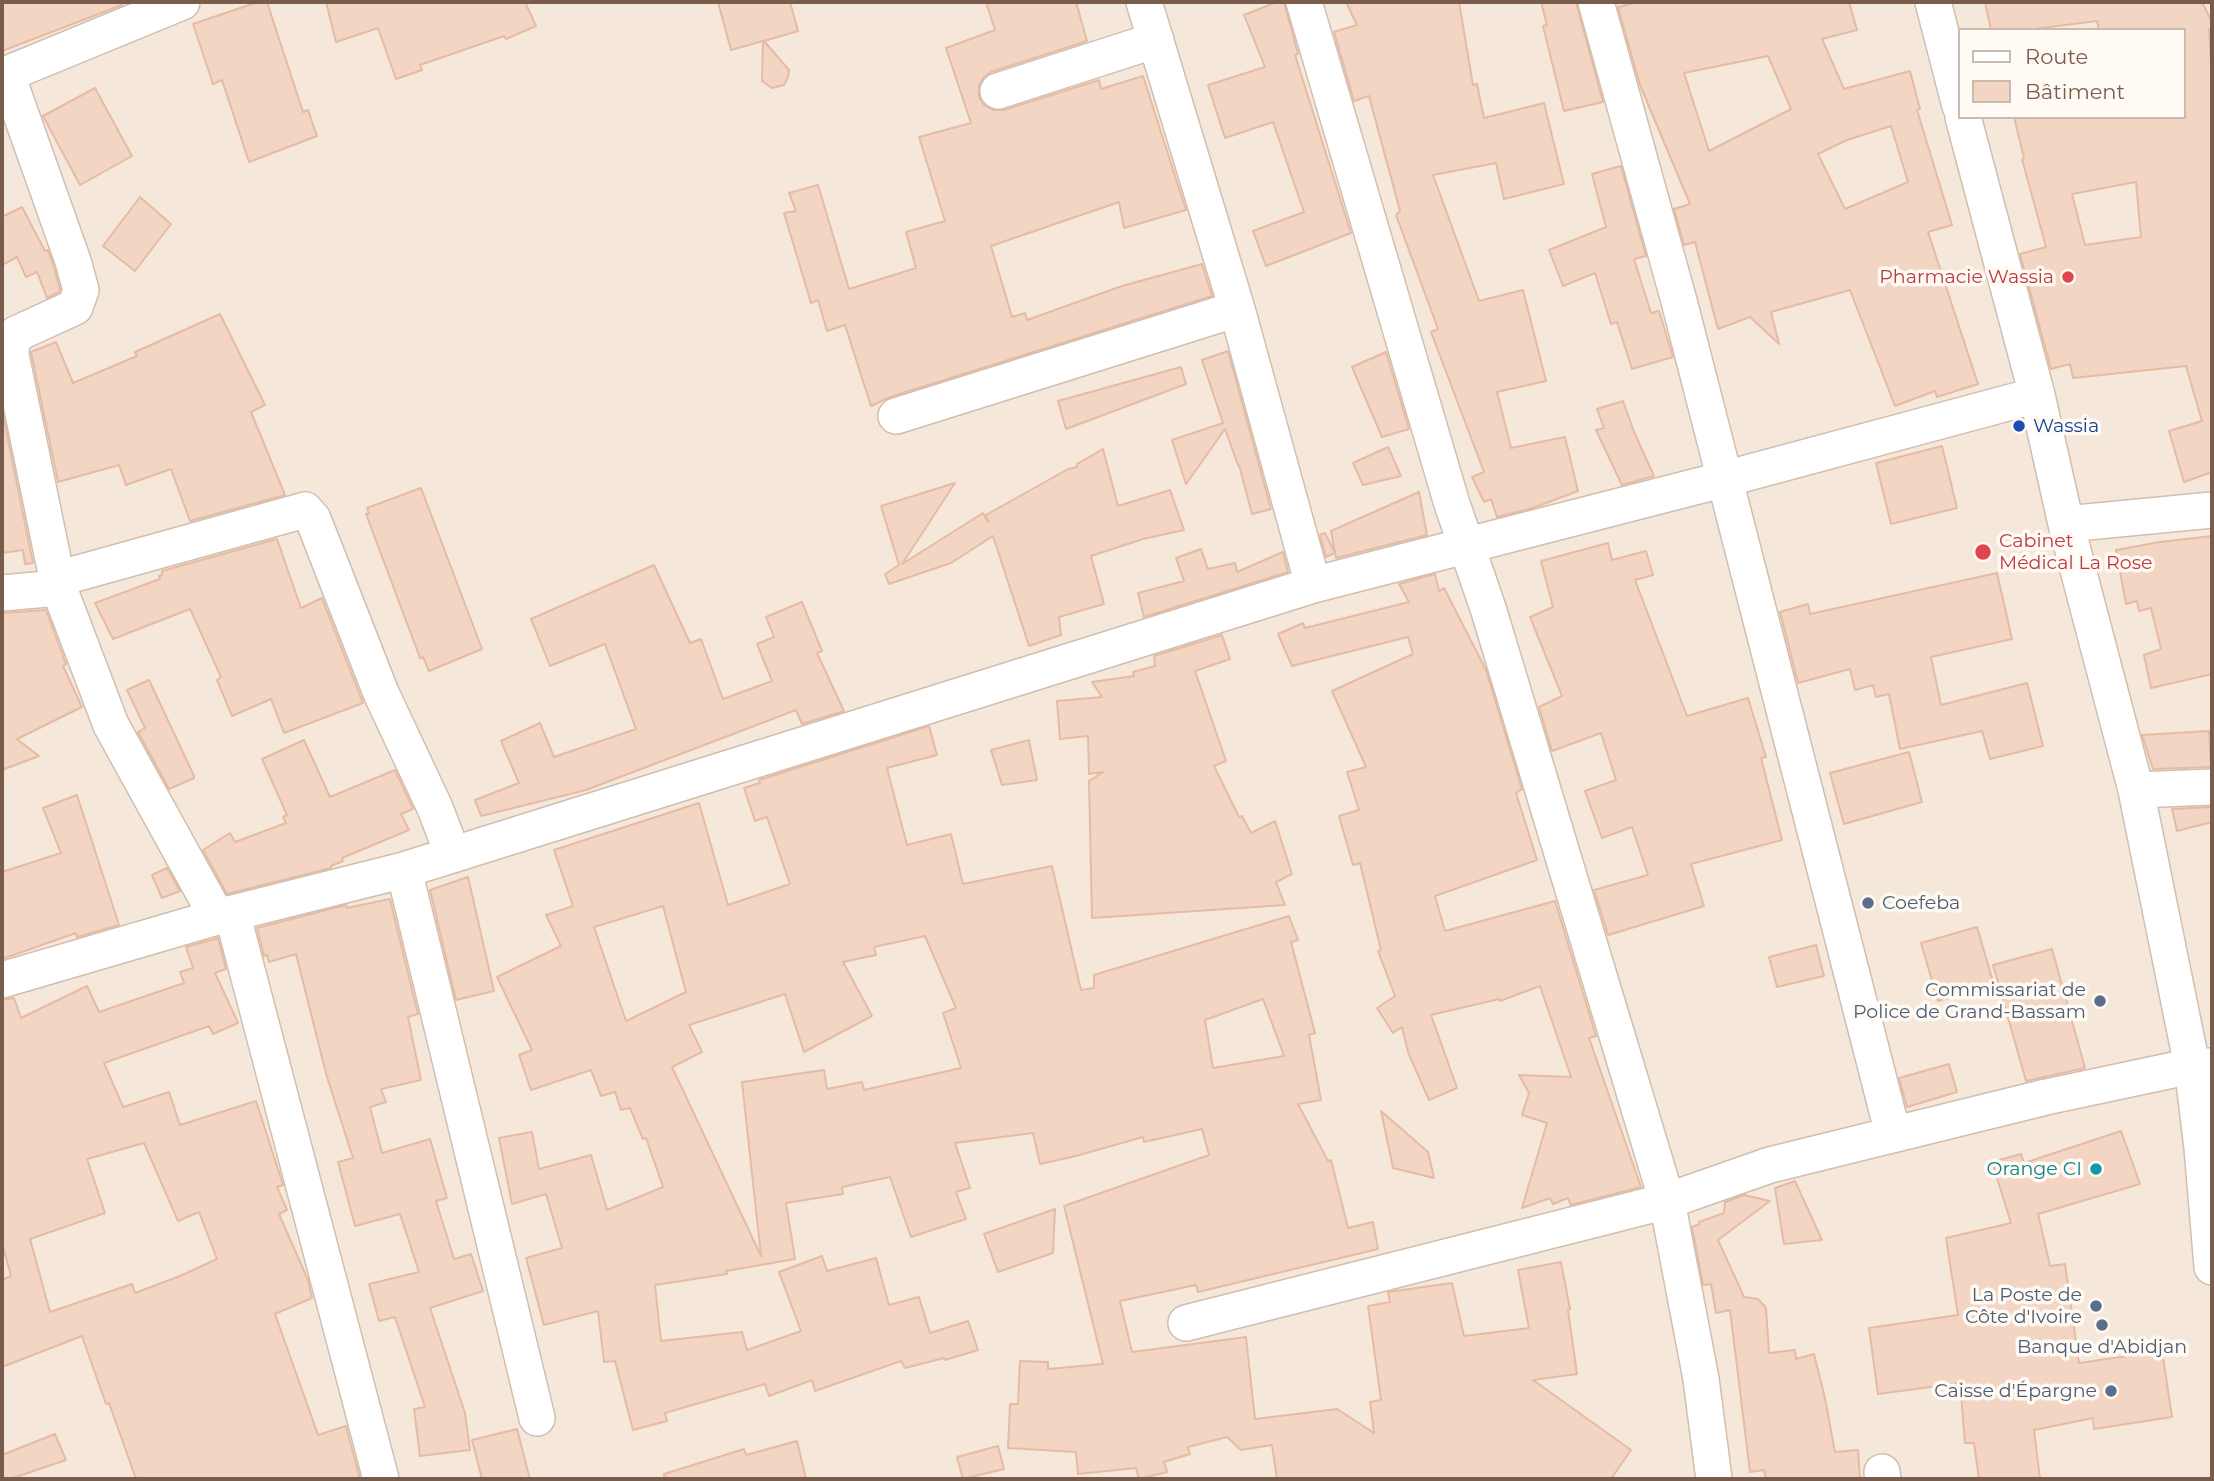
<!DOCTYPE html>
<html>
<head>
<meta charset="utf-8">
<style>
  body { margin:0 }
  #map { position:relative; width:2214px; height:1481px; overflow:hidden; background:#fdf6ec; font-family:Montserrat,sans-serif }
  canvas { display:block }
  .frame { position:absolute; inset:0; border:4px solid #7a5c4d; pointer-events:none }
  .legend { position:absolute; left:1958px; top:28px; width:228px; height:91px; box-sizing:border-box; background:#fffaf3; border:2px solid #cabbb1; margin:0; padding:9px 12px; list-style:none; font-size:21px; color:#7a5c4d }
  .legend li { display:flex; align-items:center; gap:14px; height:35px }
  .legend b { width:35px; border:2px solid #cabbb1 }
</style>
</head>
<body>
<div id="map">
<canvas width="2214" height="1481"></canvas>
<div class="frame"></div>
<ul class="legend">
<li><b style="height:9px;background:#fff"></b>Route</li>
<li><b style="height:19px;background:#f3d5c3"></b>Bâtiment</li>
</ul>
</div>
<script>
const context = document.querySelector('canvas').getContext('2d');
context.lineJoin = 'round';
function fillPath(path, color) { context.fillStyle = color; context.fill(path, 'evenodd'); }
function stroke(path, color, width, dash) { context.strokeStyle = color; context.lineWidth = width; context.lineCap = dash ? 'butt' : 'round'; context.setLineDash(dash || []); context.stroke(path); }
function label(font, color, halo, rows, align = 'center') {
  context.font = font + ' Montserrat,sans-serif'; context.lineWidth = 7; context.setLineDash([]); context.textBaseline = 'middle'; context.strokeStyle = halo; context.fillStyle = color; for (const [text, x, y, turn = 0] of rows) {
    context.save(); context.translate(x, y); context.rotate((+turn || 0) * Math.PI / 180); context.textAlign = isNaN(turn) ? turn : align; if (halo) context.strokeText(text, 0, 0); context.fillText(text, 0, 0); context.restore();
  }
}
fillPath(new Path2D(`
  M 2,2 L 2212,2 L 2212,1479 L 2,1479 ZM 1960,30 L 2184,30 L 2184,117 L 1960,117 Z`), '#f5e8da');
const building = new Path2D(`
  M 2,2 L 122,2 L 122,5 L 2,51 Z
  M 258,2 L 267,2 L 303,112 L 308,110 L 317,136 L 249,162 L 222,80 L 213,84 L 193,24 Z
  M 326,2 L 525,2 L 536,26 L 506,39 L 504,36 L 420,65 L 422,70 L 396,79 L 378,28 L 336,42 Z
  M 718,2 L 790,2 L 798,31 L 764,41 L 789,70 L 788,77 L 784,85 L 772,88 L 762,81 L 763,41 L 731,50 Z
  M 986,2 L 1076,2 L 1087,41 L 991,72 L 984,77 L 979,86 L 979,97 L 984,105 L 993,110 L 1004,110 L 1099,80 L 1101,89 L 1143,76 L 1186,210 L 1124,228 L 1119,202 L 991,246 L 1012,317 L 1025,313 L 1027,320 L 1122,286 L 1202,264 L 1212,296 L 890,397 L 871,406 L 845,325 L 827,331 L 818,300 L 811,303 L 784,213 L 796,211 L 789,193 L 818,185 L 849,289 L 916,268 L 906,232 L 945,221 L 919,137 L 971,123 L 946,48 L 995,30 Z
  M 1277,2 L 1284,2 L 1298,54 L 1295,55 L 1351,233 L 1266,266 L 1253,231 L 1304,212 L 1273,122 L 1225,138 L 1208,85 L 1265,67 L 1244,15 Z
  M 1346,2 L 1459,2 L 1473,85 L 1477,84 L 1484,118 L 1544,103 L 1564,184 L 1504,199 L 1496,163 L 1433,175 L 1479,301 L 1523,290 L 1546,381 L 1497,392 L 1511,448 L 1565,437 L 1578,491 L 1533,508 L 1497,517 L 1491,499 L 1484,502 L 1472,477 L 1484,472 L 1431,332 L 1438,329 L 1396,215 L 1400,211 L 1369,96 L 1354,101 L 1334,32 L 1357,25 Z
  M 1541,2 L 1576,2 L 1603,102 L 1564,111 L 1543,26 L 1547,25 Z
  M 1639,2 L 1849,2 L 1857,30 L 1822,39 L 1844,89 L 1910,71 L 1920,109 L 1917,110 L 1952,225 L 1928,232 L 1978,384 L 1937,397 L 1935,391 L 1895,406 L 1850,290 L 1771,312 L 1779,344 L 1750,317 L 1718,329 L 1695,242 L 1684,245 L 1674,209 L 1690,204 L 1640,85 L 1618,7 ZM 1768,56 L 1791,109 L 1709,151 L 1684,73 ZM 1891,126 L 1908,182 L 1845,209 L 1818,154 L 1847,140 Z
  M 1985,2 L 2202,2 L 2212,22 L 2212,29 L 2209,29 L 2212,81 L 2212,472 L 2184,482 L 2169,431 L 2202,421 L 2186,366 L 2073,378 L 2070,364 L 2051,369 L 2020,254 L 2046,247 L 2022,159 L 2024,158 L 2014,117 L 2184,117 L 2184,30 L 2099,30 L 2097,21 L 2026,30 L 1991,30 ZM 2136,182 L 2141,237 L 2085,245 L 2072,194 Z
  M 95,88 L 132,156 L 80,185 L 43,116 Z
  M 1621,166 L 1646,256 L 1634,259 L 1651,313 L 1659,311 L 1673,357 L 1632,369 L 1617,322 L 1611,324 L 1595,273 L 1563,286 L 1549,250 L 1606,227 L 1592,174 Z
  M 140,197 L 171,224 L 135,271 L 103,246 Z
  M 22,207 L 45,251 L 48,250 L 54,267 L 60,289 L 59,292 L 47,298 L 37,272 L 26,277 L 17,257 L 2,265 L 2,217 Z
  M 220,314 L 265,405 L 251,412 L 285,495 L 190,521 L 171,469 L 126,485 L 119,465 L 58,482 L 31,352 L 56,342 L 73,383 L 137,356 L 135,352 Z
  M 1228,351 L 1271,509 L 1252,514 L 1239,465 L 1238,465 L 1225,429 L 1186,484 L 1172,440 L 1223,423 L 1202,360 Z
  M 1386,352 L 1409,429 L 1382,437 L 1352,367 Z
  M 1181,367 L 1186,384 L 1066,429 L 1058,401 Z
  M 1623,401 L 1634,432 L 1654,476 L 1622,485 L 1596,430 L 1604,428 L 1597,409 Z
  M 2,410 L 33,563 L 25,564 L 23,550 L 2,553 Z
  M 1942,446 L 1957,508 L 1891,524 L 1876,463 Z
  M 1388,447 L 1401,476 L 1363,485 L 1353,463 Z
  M 1103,449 L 1118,506 L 1170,490 L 1184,530 L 1143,539 L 1091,556 L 1104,604 L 1059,617 L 1061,635 L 1029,646 L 993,536 L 951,563 L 889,584 L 885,574 L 899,565 L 881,506 L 955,483 L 902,564 L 983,513 L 988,522 L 986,515 L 1068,469 L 1077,467 L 1077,464 Z
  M 421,488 L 482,649 L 429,671 L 423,657 L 420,658 L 366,514 L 369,514 L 367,508 Z
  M 1419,492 L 1427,535 L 1336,558 L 1331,531 Z
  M 1325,533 L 1335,553 L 1326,557 L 1320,535 Z
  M 2212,536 L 2212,674 L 2151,688 L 2144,655 L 2161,649 L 2151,608 L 2139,611 L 2137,601 L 2126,604 L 2116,550 L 2160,542 Z
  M 277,539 L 301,608 L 322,598 L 363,703 L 284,733 L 271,699 L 232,716 L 217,680 L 221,677 L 190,609 L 113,639 L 95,603 L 160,579 L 159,576 L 162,575 L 162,571 Z
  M 1608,543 L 1612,560 L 1646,551 L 1653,575 L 1635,580 L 1687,716 L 1748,698 L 1766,757 L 1761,758 L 1782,840 L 1691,864 L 1704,906 L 1608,935 L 1594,890 L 1648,875 L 1632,827 L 1602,838 L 1585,791 L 1616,780 L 1601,733 L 1552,751 L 1539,707 L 1562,696 L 1530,617 L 1553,607 L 1541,561 Z
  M 1201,549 L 1208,569 L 1235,563 L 1237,572 L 1283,552 L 1288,572 L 1144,617 L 1138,593 L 1184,581 L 1176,558 Z
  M 654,565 L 690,643 L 701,639 L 723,699 L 772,681 L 757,644 L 774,637 L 766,617 L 802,602 L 822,651 L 817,653 L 844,711 L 802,724 L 796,710 L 586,790 L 481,816 L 475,800 L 519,783 L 501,741 L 540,723 L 554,757 L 636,729 L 605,644 L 550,666 L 531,619 Z
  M 1997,573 L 2012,639 L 1931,657 L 1941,705 L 2027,683 L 2043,746 L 1990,759 L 1982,731 L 1900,749 L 1889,694 L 1876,697 L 1873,685 L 1855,690 L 1850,669 L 1798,683 L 1780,612 L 1808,604 L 1810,614 Z
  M 1435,574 L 1439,591 L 1444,588 L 1486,670 L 1522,789 L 1516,793 L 1537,860 L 1435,896 L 1445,931 L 1555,901 L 1596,1036 L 1589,1038 L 1641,1187 L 1571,1205 L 1568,1198 L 1553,1204 L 1550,1198 L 1522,1208 L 1547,1123 L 1522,1115 L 1529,1093 L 1519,1075 L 1571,1077 L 1540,986 L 1500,1001 L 1499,999 L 1431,1015 L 1457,1088 L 1429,1100 L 1408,1052 L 1402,1027 L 1393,1033 L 1377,1008 L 1395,996 L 1378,951 L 1381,950 L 1360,863 L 1353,865 L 1339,816 L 1359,810 L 1347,772 L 1366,767 L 1332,691 L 1413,654 L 1408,637 L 1292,666 L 1278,634 L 1303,623 L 1305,628 L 1409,602 L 1399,584 Z
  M 46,610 L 66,664 L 63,666 L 82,707 L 17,739 L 39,756 L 2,770 L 2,613 Z
  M 1222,635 L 1230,659 L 1195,671 L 1226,761 L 1214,766 L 1239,817 L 1242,816 L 1251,833 L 1275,821 L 1292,874 L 1276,882 L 1285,905 L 1092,918 L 1089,781 L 1103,772 L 1089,774 L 1088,736 L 1060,739 L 1057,701 L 1102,697 L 1092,682 L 1134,676 L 1133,672 L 1155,666 L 1154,656 Z
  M 149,680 L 194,776 L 194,778 L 169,789 L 138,732 L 145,728 L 127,690 Z
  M 929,726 L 937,755 L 887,768 L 907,845 L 951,834 L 963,884 L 1052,866 L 1081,990 L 1094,988 L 1094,975 L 1289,916 L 1298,940 L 1291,942 L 1315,1033 L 1309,1035 L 1321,1100 L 1298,1104 L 1328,1161 L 1331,1160 L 1348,1228 L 1373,1222 L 1378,1249 L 1198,1292 L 1196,1285 L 1120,1301 L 1132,1352 L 1246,1337 L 1255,1419 L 1337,1409 L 1374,1433 L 1370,1402 L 1381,1400 L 1368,1306 L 1390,1302 L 1388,1292 L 1452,1283 L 1464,1336 L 1529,1328 L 1518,1270 L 1561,1262 L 1570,1309 L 1568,1310 L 1577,1374 L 1533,1380 L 1631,1450 L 1611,1479 L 1277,1479 L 1272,1445 L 1241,1450 L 1227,1437 L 1188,1447 L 1190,1454 L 1164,1462 L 1167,1472 L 1139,1479 L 1136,1468 L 1078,1474 L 1076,1452 L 1008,1448 L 1010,1404 L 1018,1404 L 1020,1361 L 1048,1362 L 1048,1369 L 1103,1364 L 1064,1206 L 1209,1155 L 1202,1129 L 1144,1142 L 1143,1137 L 1076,1156 L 1040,1164 L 1033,1133 L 955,1143 L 970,1188 L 956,1192 L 966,1219 L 911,1237 L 890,1177 L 842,1187 L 843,1194 L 786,1203 L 795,1259 L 726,1271 L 727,1274 L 655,1285 L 661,1341 L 742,1332 L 747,1350 L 801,1331 L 779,1272 L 822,1256 L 827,1271 L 876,1258 L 889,1305 L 919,1297 L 930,1333 L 968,1321 L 978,1350 L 945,1360 L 944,1358 L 905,1368 L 901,1361 L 815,1391 L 812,1380 L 769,1396 L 765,1384 L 665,1413 L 667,1421 L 633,1430 L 615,1361 L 604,1362 L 598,1311 L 544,1325 L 526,1258 L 562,1248 L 546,1194 L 512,1204 L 499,1138 L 532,1132 L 539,1169 L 591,1155 L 607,1210 L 663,1187 L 646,1138 L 643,1139 L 630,1108 L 621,1110 L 615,1092 L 601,1096 L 591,1070 L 531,1090 L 519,1055 L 532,1050 L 497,977 L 561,946 L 546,915 L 573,906 L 554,850 L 699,803 L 728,905 L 790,884 L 767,817 L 755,821 L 744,788 L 760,783 L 759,780 ZM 663,906 L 686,992 L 626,1021 L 594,927 ZM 925,936 L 956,1008 L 943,1013 L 961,1068 L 864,1090 L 862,1082 L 827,1089 L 824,1070 L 742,1082 L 761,1256 L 672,1067 L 702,1052 L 689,1025 L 785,994 L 804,1052 L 872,1016 L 843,962 L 876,955 L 874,947 ZM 1263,999 L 1284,1056 L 1213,1068 L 1205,1020 Z
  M 2209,731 L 2211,767 L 2153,769 L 2142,735 Z
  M 304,740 L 330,797 L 395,770 L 413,809 L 401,814 L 409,830 L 342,858 L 343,861 L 331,866 L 331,868 L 227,894 L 203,850 L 230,833 L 235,842 L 286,823 L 283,817 L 287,815 L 262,759 Z
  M 1029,740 L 1037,780 L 1002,785 L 991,750 Z
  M 1909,752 L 1922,802 L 1844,824 L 1830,773 Z
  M 77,795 L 119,925 L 77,937 L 76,933 L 2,959 L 2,872 L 61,853 L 43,808 Z
  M 2212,807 L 2212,822 L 2177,831 L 2172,809 Z
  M 167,868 L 180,891 L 162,898 L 152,875 Z
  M 468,877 L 494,991 L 456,1000 L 430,890 Z
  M 390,899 L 418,1014 L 408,1017 L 421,1080 L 381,1089 L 386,1102 L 370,1107 L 382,1153 L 430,1139 L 447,1198 L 436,1201 L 454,1259 L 471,1254 L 483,1291 L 430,1308 L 465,1413 L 470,1450 L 420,1456 L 414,1409 L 425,1407 L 395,1317 L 379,1321 L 369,1284 L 419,1272 L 400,1214 L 355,1226 L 338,1162 L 353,1158 L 327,1077 L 296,954 L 269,962 L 267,955 L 264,956 L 257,928 L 346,905 L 347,908 Z
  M 1977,927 L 1994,985 L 1938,1001 L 1921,943 Z
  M 218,938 L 226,969 L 215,973 L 238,1023 L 213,1034 L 209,1026 L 104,1063 L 123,1107 L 169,1092 L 180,1125 L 256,1101 L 283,1185 L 277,1187 L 287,1210 L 279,1214 L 308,1280 L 312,1298 L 275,1314 L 318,1435 L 346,1426 L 360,1479 L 136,1479 L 109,1403 L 106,1404 L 82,1336 L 2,1367 L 2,1280 L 11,1276 L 2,1243 L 2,1000 L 14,998 L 21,1018 L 87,986 L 99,1012 L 184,983 L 180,972 L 193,968 L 186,947 ZM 144,1143 L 178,1221 L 199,1212 L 217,1259 L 180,1276 L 135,1293 L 132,1284 L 50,1312 L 30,1239 L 105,1213 L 87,1159 Z
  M 1816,945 L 1824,976 L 1777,987 L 1769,957 Z
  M 2052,949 L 2085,1068 L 2026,1081 L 1993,965 Z
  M 1949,1064 L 1957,1092 L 1907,1107 L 1899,1078 Z
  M 1381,1111 L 1428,1152 L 1434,1178 L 1393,1168 Z
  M 2121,1131 L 2140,1184 L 2038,1214 L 2050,1266 L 2065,1264 L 2079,1363 L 2162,1351 L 2172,1417 L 2094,1429 L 2093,1418 L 2034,1430 L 2040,1479 L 1979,1479 L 1974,1443 L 1965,1443 L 1960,1383 L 1878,1394 L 1869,1328 L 1958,1315 L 1946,1238 L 2011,1223 L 1992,1162 L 2021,1154 L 2024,1163 Z
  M 1795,1181 L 1822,1240 L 1784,1244 L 1775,1188 Z
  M 1744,1195 L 1770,1201 L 1718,1240 L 1744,1297 L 1758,1299 L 1766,1308 L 1769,1353 L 1795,1350 L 1796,1359 L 1814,1354 L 1825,1398 L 1835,1452 L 1858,1450 L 1860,1479 L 1766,1479 L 1764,1470 L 1750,1472 L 1730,1310 L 1716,1313 L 1711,1284 L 1703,1285 L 1692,1227 L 1700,1224 L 1699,1222 L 1724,1213 L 1725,1202 Z
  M 1055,1209 L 1053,1253 L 998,1272 L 984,1234 Z
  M 517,1429 L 530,1479 L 482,1479 L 472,1440 Z
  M 55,1434 L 66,1460 L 10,1479 L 2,1479 L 2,1455 Z
  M 797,1441 L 806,1479 L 665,1479 L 664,1474 L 744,1449 L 746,1455 Z
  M 998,1446 L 1004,1469 L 963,1479 L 957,1457 Z`);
fillPath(building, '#f3d5c3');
stroke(building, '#e6bba3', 2);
const minor = new Path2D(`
  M 1144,2 L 1237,309 L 1313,585
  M 1304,2 L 1452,504 L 1488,608 L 1667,1201 L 1701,1379 L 1714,1479
  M 1596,2 L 1679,301 L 1893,1134
  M 1933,2 L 1960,106
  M 7,75 L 73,261 L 81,290 L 75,307 L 16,334 L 10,350 L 59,588 L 111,725 L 217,917
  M 2,76 L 182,2
  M 998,91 L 1156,40
  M 1963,117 L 2037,395 L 2066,524 L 2136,790 L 2192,1066 L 2202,1148 L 2212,1267
  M 896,416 L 1237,309
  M 2066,524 L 2212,510
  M 57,579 L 305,510 L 313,519 L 381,693 L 435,808 L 453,855
  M 2,593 L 59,588
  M 2136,790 L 2212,787
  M 404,870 L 537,1418
  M 232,913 L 381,1479
  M 2,980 L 217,917 L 404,870 L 1313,585 L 1725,479 L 2037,395
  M 1186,1323 L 1667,1201 L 1770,1165 L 2046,1097 L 2192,1066 L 2212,1066
  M 1882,1472 L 1883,1479`);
stroke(minor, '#d1beb0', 38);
stroke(minor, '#fff', 35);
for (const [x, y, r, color] of [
  [2068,277,7,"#e0444e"],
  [2019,426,7,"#1a4fb4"],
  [1983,552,9,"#e0444e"],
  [1868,903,7,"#5c6f8a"],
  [2100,1001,7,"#5c6f8a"],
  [2096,1169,7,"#0f9aa8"],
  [2096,1306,7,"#5c6f8a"],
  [2102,1325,7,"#5c6f8a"],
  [2111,1391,7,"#5c6f8a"]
]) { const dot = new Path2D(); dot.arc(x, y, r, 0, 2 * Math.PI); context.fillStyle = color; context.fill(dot); stroke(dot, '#fffaf3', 2.5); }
label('19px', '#be3a42', '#fffaf3', [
  ["Pharmacie Wassia",2054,277],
  ["Cabinet",1999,541,"left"],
  ["Médical La Rose",1999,563,"left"]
], 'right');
label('19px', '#164399', '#fffaf3', [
  ["Wassia",2033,426]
], 'left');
label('19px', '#4e5e75', '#fffaf3', [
  ["Coefeba",1882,903,"left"],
  ["Commissariat de",2086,990],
  ["Police de Grand-Bassam",2086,1012],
  ["La Poste de",2082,1295],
  ["Côte d'Ivoire",2082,1317],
  ["Banque d'Abidjan",2102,1347,"center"],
  ["Caisse d'Épargne",2097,1391]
], 'right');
label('19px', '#0d838f', '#fffaf3', [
  ["Orange CI",2082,1169]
], 'right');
</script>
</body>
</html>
